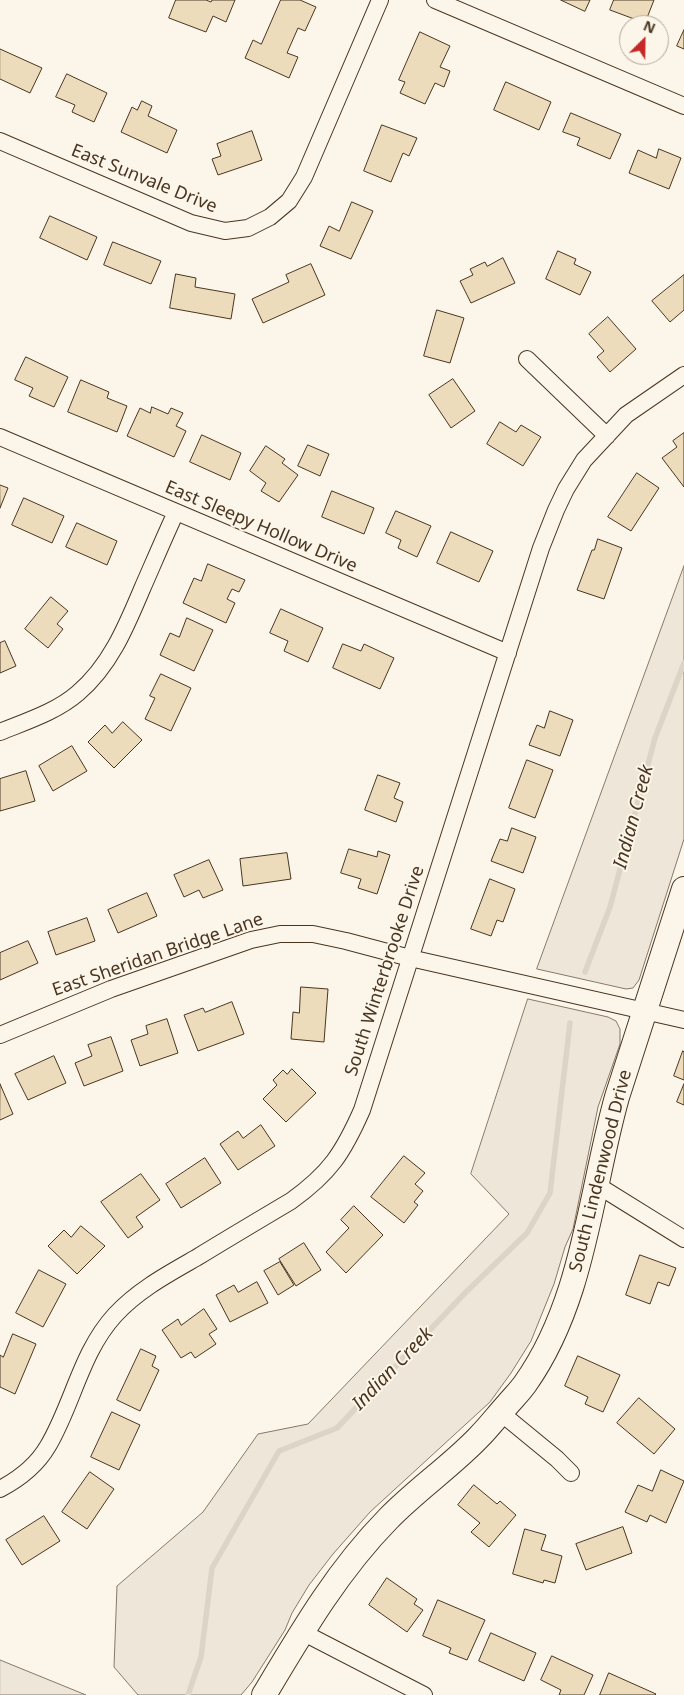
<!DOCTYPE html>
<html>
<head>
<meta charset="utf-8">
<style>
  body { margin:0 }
  #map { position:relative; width:684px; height:1695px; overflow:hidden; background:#fbf6e9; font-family:"Noto Sans",sans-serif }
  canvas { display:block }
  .north { position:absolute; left:619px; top:15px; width:50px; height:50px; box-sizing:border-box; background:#fbf6e9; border:1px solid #b4a999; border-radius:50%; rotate:23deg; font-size:14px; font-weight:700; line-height:20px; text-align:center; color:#4a3520 }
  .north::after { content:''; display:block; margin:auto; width:18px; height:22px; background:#c62828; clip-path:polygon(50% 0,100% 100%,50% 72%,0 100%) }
</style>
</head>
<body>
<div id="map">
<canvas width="684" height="1695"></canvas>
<div class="north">N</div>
</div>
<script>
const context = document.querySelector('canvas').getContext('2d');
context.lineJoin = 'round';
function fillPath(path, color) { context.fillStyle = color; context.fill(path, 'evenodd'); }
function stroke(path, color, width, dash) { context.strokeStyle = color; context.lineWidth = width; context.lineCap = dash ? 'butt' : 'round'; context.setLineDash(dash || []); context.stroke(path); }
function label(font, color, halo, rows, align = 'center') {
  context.font = font + ' "Noto Sans",sans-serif'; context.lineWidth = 4; context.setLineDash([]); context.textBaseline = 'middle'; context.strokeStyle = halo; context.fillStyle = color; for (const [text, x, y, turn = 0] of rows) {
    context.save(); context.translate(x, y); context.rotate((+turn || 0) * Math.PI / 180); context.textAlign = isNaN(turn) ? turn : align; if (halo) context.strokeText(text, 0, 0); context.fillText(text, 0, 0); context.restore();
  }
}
const green = new Path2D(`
  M 684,566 L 684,839 L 639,980 L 633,988 L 626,989 L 537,969 Z
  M 528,999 L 608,1017 L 616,1021 L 620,1029 L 620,1044 L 598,1107 L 573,1229 L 565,1247 L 554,1284 L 531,1341 L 511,1373 L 490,1402 L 370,1512 L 333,1554 L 309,1585 L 292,1613 L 285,1630 L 252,1682 L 241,1695 L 138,1695 L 114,1667 L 117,1586 L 203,1512 L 258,1434 L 308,1424 L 509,1214 L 471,1174 Z
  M 0,1660 L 86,1695 L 0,1695 Z`);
fillPath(green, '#ede6d9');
stroke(green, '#887966', 1);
stroke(new Path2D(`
  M 585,972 L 610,907 L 655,738 L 684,663
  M 188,1695 L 201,1657 L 212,1568 L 279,1451 L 337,1428 L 464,1294 L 527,1233 L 550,1193 L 570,1023`), '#dcd4c6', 5.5);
const building = new Path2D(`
  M 176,0 L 206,0 L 211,2 L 212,0 L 235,0 L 226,22 L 213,16 L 206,32 L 169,18 Z
  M 281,0 L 300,0 L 316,7 L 305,31 L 298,28 L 287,53 L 298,57 L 289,78 L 245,58 L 253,40 L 261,44 Z
  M 561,0 L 590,0 L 585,11 Z
  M 614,0 L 654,0 L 645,23 L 610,10 Z
  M 684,30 L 684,49 L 677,46 Z
  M 420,32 L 450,46 L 440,67 L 450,71 L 444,87 L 435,83 L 425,104 L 400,93 L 405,82 L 399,80 Z
  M 0,49 L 42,68 L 30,93 L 0,79 Z
  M 67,74 L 107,93 L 94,122 L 72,112 L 75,105 L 56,97 Z
  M 506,82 L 551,102 L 539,130 L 494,110 Z
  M 142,101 L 152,106 L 148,116 L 177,130 L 167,153 L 121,132 L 132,107 L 137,110 Z
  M 571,113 L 621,134 L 610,159 L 577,145 L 580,138 L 563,132 Z
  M 382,125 L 417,138 L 409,156 L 403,153 L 391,182 L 364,171 Z
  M 252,131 L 262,160 L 218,175 L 212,159 L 221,156 L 217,144 Z
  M 659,149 L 681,158 L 669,189 L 629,173 L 638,150 L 656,158 Z
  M 352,202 L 373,211 L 351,259 L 320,246 L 329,226 L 339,231 Z
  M 50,216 L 97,237 L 87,260 L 40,238 Z
  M 113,242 L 161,261 L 151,284 L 104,265 Z
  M 558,251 L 576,259 L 574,264 L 591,272 L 580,295 L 546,279 Z
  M 503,258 L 515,283 L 471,303 L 460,281 L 473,275 L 470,269 L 485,262 L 487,266 Z
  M 311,264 L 325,295 L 263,323 L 252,299 L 289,282 L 286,275 Z
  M 176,274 L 196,278 L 195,287 L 235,294 L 231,319 L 170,308 Z
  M 684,275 L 684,310 L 670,322 L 652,301 Z
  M 437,310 L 464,318 L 450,363 L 424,356 Z
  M 608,317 L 636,349 L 610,372 L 597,357 L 604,351 L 589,334 Z
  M 26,357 L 68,377 L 54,407 L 29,396 L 33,388 L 15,380 Z
  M 453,379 L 475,411 L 451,428 L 429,395 Z
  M 81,380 L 109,392 L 107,398 L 127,406 L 117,432 L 68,412 Z
  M 152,407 L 168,414 L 171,408 L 183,413 L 176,426 L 186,431 L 174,457 L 127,436 L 140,408 L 150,413 Z
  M 500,422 L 516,432 L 521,425 L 541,437 L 523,466 L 487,444 Z
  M 684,433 L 684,487 L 662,458 L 677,447 L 673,441 Z
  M 202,435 L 241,453 L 230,480 L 190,462 Z
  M 308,445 L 329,454 L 320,476 L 298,466 Z
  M 266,446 L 285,459 L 282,463 L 298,475 L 279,502 L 261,491 L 266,483 L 250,471 Z
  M 637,473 L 659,488 L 631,531 L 608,517 Z
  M 0,485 L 8,488 L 0,508 Z
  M 332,491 L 374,508 L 364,534 L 322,517 Z
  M 24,498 L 64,516 L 52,543 L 12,525 Z
  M 396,511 L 431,526 L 417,557 L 398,548 L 401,540 L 386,533 Z
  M 77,523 L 117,541 L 107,565 L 66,547 Z
  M 451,532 L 493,551 L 479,582 L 437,563 Z
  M 598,539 L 622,548 L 604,599 L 577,590 L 592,550 L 594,550 Z
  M 208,564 L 245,580 L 239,592 L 232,589 L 227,599 L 235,603 L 226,623 L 183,603 L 194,578 L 201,581 Z
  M 51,597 L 68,611 L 57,624 L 63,629 L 48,648 L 25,629 Z
  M 281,609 L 323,628 L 308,662 L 284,651 L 288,641 L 270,633 Z
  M 187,618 L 213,630 L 194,671 L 160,655 L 170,633 L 179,637 Z
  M 5,641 L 16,666 L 0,673 L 0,643 Z
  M 343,644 L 361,651 L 364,644 L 394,658 L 380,689 L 333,668 Z
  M 161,674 L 191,688 L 171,731 L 145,719 L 155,698 L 150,696 Z
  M 550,711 L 573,720 L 560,756 L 529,745 L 537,725 L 544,728 Z
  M 123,722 L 142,740 L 114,768 L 88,742 L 105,725 L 112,733 Z
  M 72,746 L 87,771 L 53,791 L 39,766 Z
  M 527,760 L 553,770 L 535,818 L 509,808 Z
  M 26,771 L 35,801 L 0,811 L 0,779 Z
  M 378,775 L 400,783 L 394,798 L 403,802 L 396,822 L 365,810 Z
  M 512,828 L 536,837 L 523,873 L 491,861 L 500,839 L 507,841 Z
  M 349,849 L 377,857 L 378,851 L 390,855 L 377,894 L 358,888 L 361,879 L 341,873 Z
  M 287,853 L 291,879 L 243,886 L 240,859 Z
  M 209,860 L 223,890 L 203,898 L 199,890 L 184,897 L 174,875 Z
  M 490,879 L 515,889 L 503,922 L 497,920 L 491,936 L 471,929 Z
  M 147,893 L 157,916 L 118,933 L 108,910 Z
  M 87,918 L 95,941 L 56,955 L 48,932 Z
  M 28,941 L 38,963 L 0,980 L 0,953 Z
  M 301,987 L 328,989 L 324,1042 L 291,1039 L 293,1012 L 299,1013 Z
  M 232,1002 L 244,1034 L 198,1051 L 184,1015 L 203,1008 L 205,1012 Z
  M 167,1019 L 178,1053 L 140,1066 L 131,1040 L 148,1034 L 146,1026 Z
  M 111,1037 L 123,1071 L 84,1086 L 75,1063 L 92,1056 L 88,1045 Z
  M 683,1051 L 684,1052 L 684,1080 L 674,1076 Z
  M 54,1056 L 66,1083 L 28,1100 L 15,1074 Z
  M 292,1069 L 316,1093 L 286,1122 L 263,1099 L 277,1085 L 273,1080 L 283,1070 L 287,1074 Z
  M 0,1084 L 13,1114 L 0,1120 Z
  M 684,1084 L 684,1105 L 677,1102 Z
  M 261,1125 L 275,1146 L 238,1170 L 220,1144 L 238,1131 L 243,1138 Z
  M 404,1156 L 425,1173 L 415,1184 L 423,1191 L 414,1202 L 418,1205 L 404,1223 L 371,1197 Z
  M 205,1158 L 221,1183 L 181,1208 L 166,1184 Z
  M 141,1174 L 160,1200 L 136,1217 L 143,1227 L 128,1238 L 101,1202 Z
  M 354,1206 L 383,1235 L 346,1273 L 326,1252 L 349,1228 L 341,1220 Z
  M 81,1226 L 105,1246 L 77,1274 L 48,1246 L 64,1230 L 71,1237 Z
  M 304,1243 L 321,1270 L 296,1286 L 279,1259 Z
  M 640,1255 L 676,1268 L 669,1286 L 658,1282 L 650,1304 L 626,1295 Z
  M 280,1262 L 294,1285 L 278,1295 L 264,1271 Z
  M 39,1270 L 66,1284 L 43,1327 L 16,1313 Z
  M 257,1282 L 268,1303 L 230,1322 L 216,1295 L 234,1285 L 238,1292 Z
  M 204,1309 L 217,1329 L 209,1334 L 216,1344 L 195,1358 L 191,1352 L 181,1358 L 162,1330 L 178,1319 L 181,1325 Z
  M 13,1334 L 36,1344 L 15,1394 L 0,1387 L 0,1355 L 3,1357 Z
  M 141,1349 L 156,1356 L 152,1366 L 159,1370 L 140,1411 L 117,1400 Z
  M 578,1356 L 620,1375 L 603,1412 L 585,1404 L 588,1397 L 565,1386 Z
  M 639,1398 L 675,1429 L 654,1454 L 617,1423 Z
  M 112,1412 L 140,1425 L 119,1470 L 91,1457 Z
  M 661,1470 L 684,1481 L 666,1523 L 650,1515 L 647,1522 L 625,1512 L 638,1485 L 652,1491 Z
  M 90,1472 L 114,1489 L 87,1529 L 62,1512 Z
  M 474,1485 L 497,1504 L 500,1501 L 516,1515 L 489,1547 L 471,1532 L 480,1523 L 458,1505 Z
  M 44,1516 L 60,1541 L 22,1565 L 6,1540 Z
  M 623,1527 L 632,1553 L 586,1570 L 576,1544 Z
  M 525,1529 L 546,1535 L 541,1550 L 562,1556 L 555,1583 L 544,1580 L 543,1583 L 513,1574 Z
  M 387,1578 L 417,1599 L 414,1604 L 423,1610 L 407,1632 L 369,1605 Z
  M 438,1600 L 485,1620 L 467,1660 L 449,1653 L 451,1648 L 423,1636 Z
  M 491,1633 L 536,1653 L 524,1681 L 479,1661 Z
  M 552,1656 L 593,1675 L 584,1695 L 559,1695 L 561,1690 L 541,1680 Z
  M 609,1673 L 656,1694 L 655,1695 L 600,1695 Z`);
fillPath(building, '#ecdcbc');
stroke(building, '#4a3520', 1);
const street = new Path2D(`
  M 435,0 L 684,106
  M 0,141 L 191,223 L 225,231 L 248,228 L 270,217 L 289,201 L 304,177 L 380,0
  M 527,359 L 607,436
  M 0,437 L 508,653
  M 0,732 C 27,721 56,712 78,693 C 110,666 126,627 142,589 C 153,564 164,538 176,512
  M 0,1035 L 111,989 L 251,940 L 280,934 L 313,934 L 346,941 L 410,958 L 684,1020
  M 597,1185 L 684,1239
  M 501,1413 L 557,1459 L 571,1473
  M 0,1489 C 19,1479 37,1465 48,1446 C 73,1404 81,1352 115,1315 C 138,1290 168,1274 196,1258 C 227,1239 259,1220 291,1201 C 330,1173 343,1153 362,1110 L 541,548 L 556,510 L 566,489 L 584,460 L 626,415 L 684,375
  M 302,1632 L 424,1695`);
const secondary = new Path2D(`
  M 264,1695 C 301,1633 337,1571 388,1519 C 416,1490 450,1467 478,1438 C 489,1427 498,1415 508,1404 C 514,1397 520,1391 525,1384 C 584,1301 590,1193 617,1097 L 684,889`);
stroke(street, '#4a3520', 18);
stroke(secondary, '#4a3520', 26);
stroke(street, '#fbf6e9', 16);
stroke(secondary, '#fbf6e9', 24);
label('18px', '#4a3520', '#fbf6e9', [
  ["East Sunvale Drive",144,179,22],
  ["East Sleepy Hollow Drive",261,527,23],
  ["East Sheridan Bridge Lane",158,955,-19],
  ["South Winterbrooke Drive",385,971,-72],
  ["South Lindenwood Drive",601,1171,-76]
]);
label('italic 19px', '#4a3520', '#fbf6e9', [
  ["Indian Creek",634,817,-75],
  ["Indian Creek",393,1369,-46]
]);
</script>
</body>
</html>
